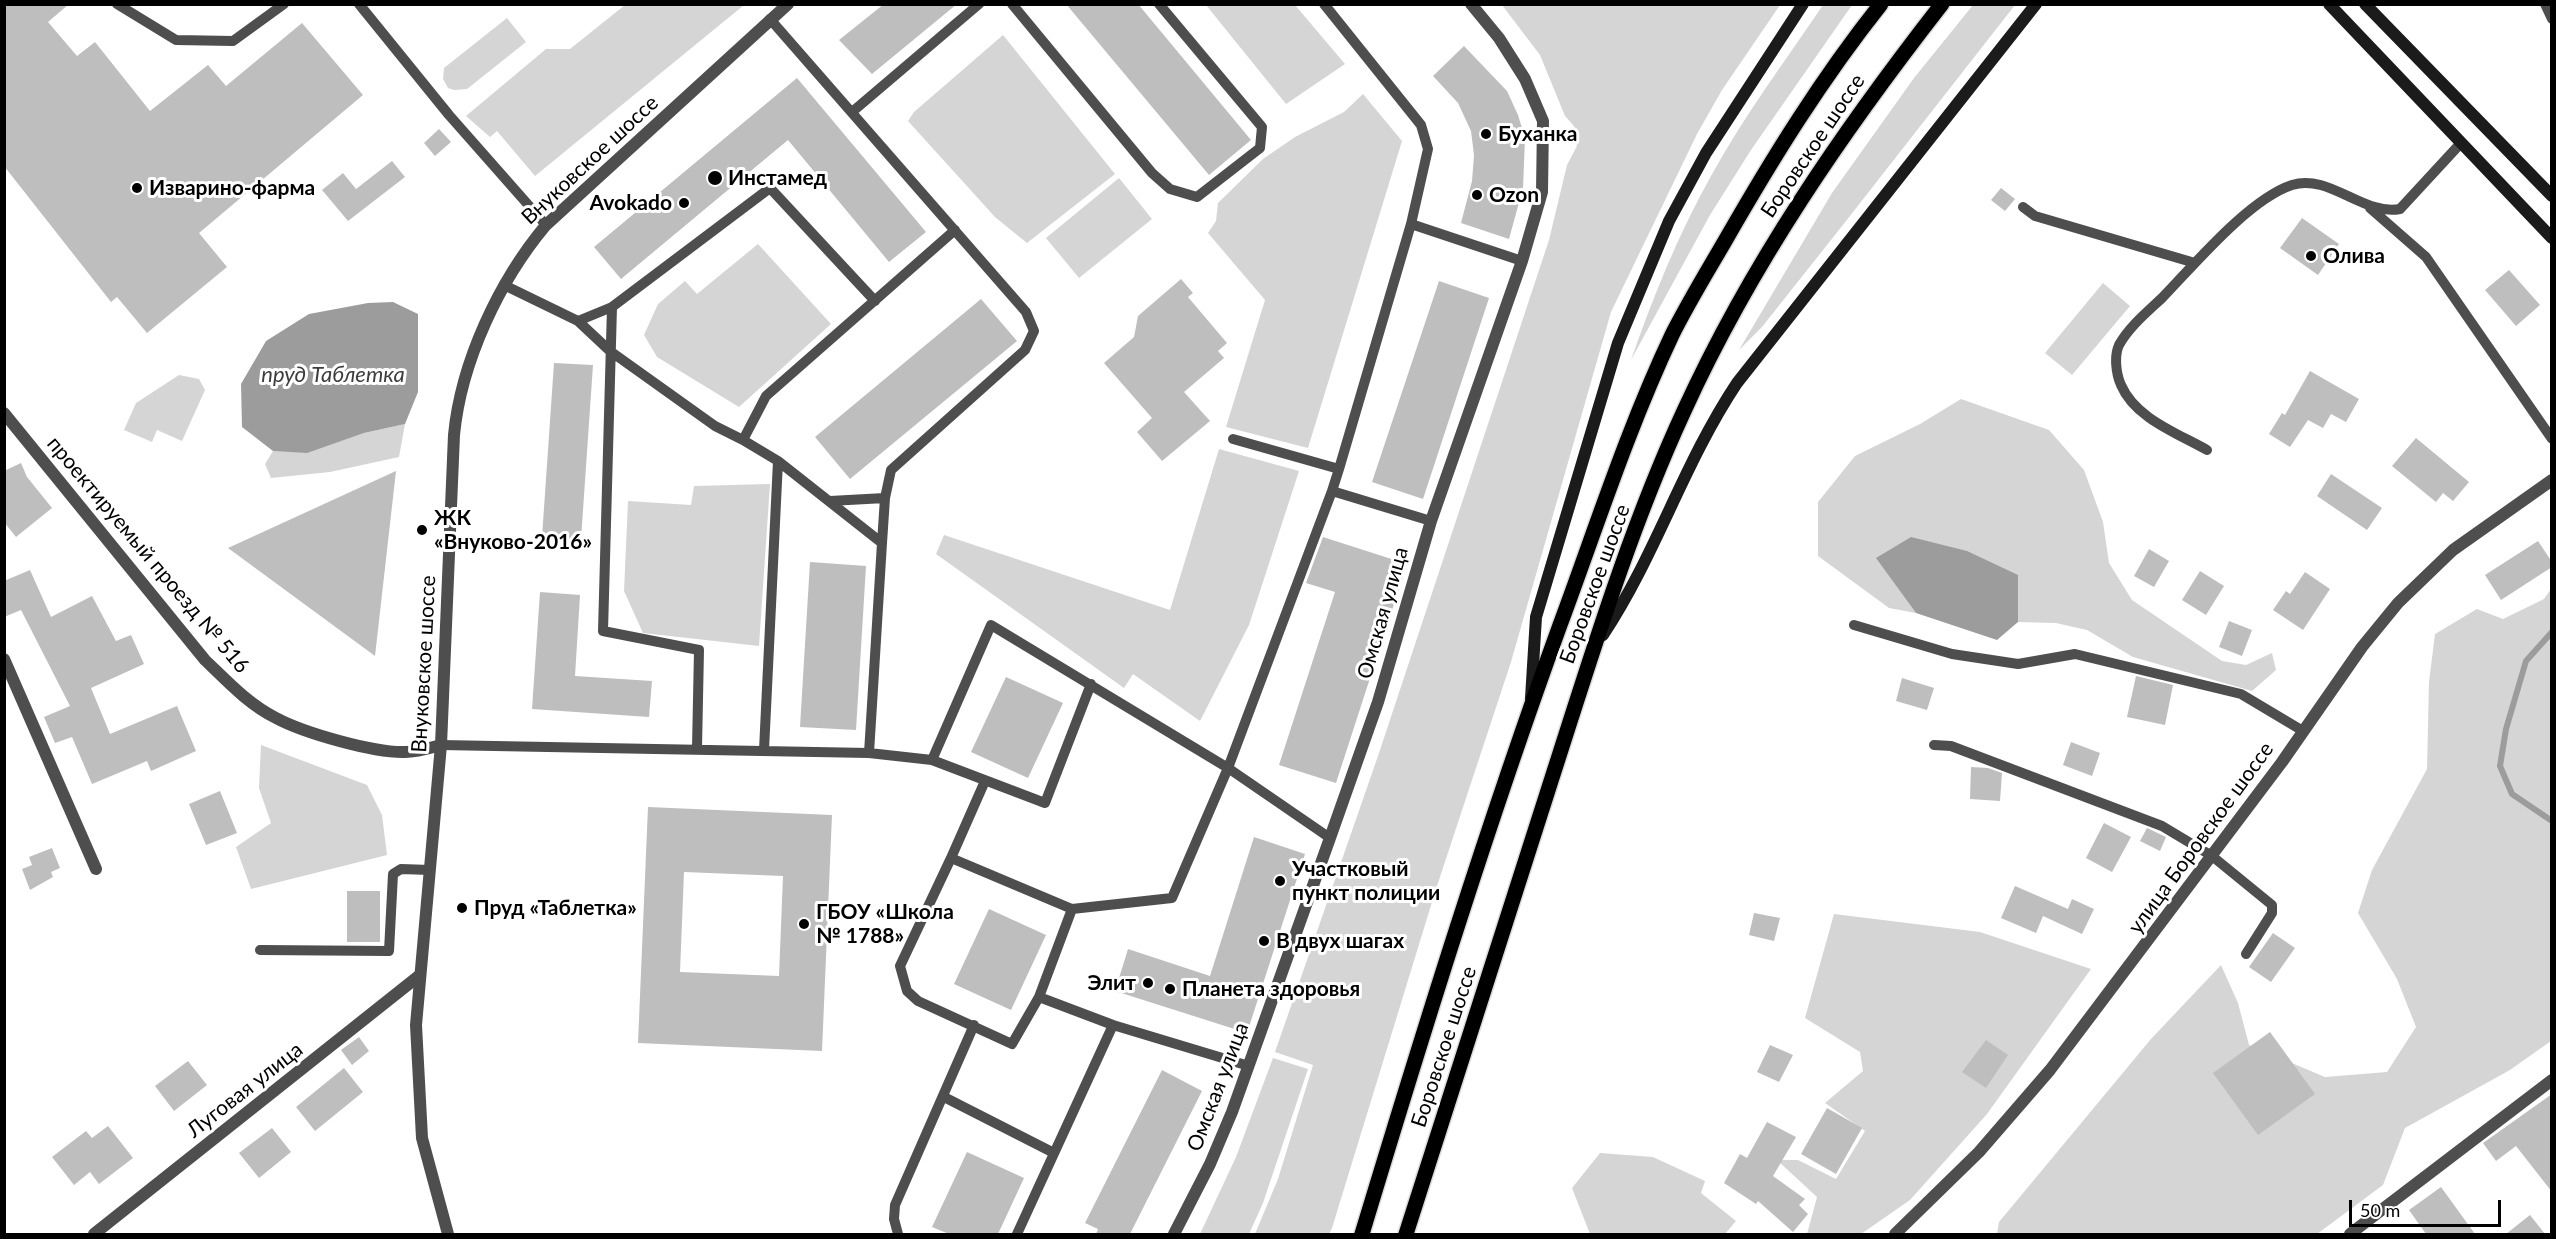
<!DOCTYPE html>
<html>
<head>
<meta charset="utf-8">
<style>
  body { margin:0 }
  #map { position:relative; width:2556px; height:1239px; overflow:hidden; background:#fff; font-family:Lato,sans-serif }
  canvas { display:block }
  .frame { position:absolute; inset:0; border:6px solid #000; pointer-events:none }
  .scale { position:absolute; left:2349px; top:1200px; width:152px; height:27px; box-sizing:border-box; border:3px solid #000; border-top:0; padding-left:8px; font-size:18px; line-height:21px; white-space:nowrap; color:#000; -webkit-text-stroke:4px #fff; paint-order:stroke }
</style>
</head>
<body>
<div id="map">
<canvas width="2556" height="1239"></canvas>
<div class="frame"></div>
<div class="scale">50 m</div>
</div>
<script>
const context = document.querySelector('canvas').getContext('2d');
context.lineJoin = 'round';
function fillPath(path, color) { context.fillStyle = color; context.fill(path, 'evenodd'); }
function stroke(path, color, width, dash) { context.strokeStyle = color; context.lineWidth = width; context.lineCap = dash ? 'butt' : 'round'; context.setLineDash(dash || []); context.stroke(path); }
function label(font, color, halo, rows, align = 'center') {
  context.font = font + ' Lato,sans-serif'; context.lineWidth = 6; context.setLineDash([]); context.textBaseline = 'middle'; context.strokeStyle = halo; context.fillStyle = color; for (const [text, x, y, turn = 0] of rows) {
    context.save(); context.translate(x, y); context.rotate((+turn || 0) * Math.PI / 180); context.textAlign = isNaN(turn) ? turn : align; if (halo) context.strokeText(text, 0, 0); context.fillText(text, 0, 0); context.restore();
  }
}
fillPath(new Path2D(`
  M 625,5 L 744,5 L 535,176 L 497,131 L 490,137 L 466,116 L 546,49 L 570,49 Z
  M 1206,5 L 1295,5 L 1345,64 L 1286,104 Z
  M 1502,5 L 1780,5 L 1722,90 L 1697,134 L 1611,312 L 1511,662 L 1436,889 L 1332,1228 L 1329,1234 L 1255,1234 L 1278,1179 L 1313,1065 L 1275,1052 L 1378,756 L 1549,240 L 1567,165 L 1577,146 L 1574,126 L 1565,116 L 1540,55 Z
  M 1823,5 L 1852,5 L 1751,150 L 1710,215 L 1631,360 C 1653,297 1678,235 1711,176 C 1744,116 1785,61 1823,5 Z
  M 1973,5 L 2015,5 L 1846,221 L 1762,327 L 1739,350 L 1832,193 L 1914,78 Z
  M 507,18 L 526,42 L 467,89 L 454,90 L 448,88 L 443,79 L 444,68 Z
  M 1003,35 L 1115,174 L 1027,243 L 995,217 L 908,121 L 914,112 Z
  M 1363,94 L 1402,141 L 1308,448 L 1226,427 L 1265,300 L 1208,233 L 1216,221 L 1218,203 L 1263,159 L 1295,137 L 1344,112 Z
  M 1119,178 L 1152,219 L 1079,278 L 1046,238 Z
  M 758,244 L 831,324 L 739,407 L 657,357 L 644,335 L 658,304 L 685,281 L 697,294 Z
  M 2103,283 L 2130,306 L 2072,375 L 2045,353 Z
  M 179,375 L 199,379 L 205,390 L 182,441 L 157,430 L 152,442 L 124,430 L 136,403 Z
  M 1961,399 L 2049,430 L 2084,470 L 2103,522 L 2109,563 L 2132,600 L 2222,661 L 2246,665 L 2272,653 L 2276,670 L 2252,691 L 2133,657 L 2087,630 L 2056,623 L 2018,622 L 2018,575 L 1877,558 L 1916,613 L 1889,608 L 1818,556 L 1818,502 L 1855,456 L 1920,424 Z
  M 405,424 L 399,457 L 330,472 L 271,478 L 265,464 L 273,451 L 307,452 L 364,433 Z
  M 1219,449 L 1299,471 L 1249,625 L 1200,721 L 1133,674 L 1124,688 L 936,554 L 944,535 L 1170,610 Z
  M 770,484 L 759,646 L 643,633 L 624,591 L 628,501 L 691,505 L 694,486 Z
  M 2551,589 L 2551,1041 L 2510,1070 L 2405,1128 L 2383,1185 L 2317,1234 L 1997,1234 L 1999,1222 L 2151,1039 L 2221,965 L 2238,1003 L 2249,1045 L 2325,1077 L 2387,1072 L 2416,1027 L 2397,979 L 2358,913 L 2372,870 L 2427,769 L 2429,682 L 2435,634 L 2477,609 L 2503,619 L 2544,599 Z
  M 261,745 L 367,785 L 382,815 L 387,855 L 251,889 L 236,847 L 271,823 L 259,788 Z
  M 1834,914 L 1980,932 L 2091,969 L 1987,1114 L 1910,1200 L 1861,1234 L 1807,1234 L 1817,1197 L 1777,1160 L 1798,1160 L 1836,1179 L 1865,1131 L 1825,1103 L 1863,1071 L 1860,1052 L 1805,1018 Z
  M 1273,1058 L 1308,1069 L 1263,1203 L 1249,1234 L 1200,1234 L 1236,1157 Z
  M 1600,1153 L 1653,1157 L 1705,1181 L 1701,1193 L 1736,1221 L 1725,1234 L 1590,1234 L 1572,1188 Z`), '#d5d5d5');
fillPath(new Path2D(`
  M 393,302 L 418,314 L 418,392 L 405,424 L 364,433 L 307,453 L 273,451 L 242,427 L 241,384 L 266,341 L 309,314 L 368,303 Z
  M 1911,537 L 1967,551 L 2018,575 L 2018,622 L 1997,640 L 1916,613 L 1876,558 Z`), '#9c9c9c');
stroke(new Path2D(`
  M 2552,632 L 2526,661 L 2506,729 L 2500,766 L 2512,794 L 2552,821`), '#9c9c9c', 6);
fillPath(new Path2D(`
  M 4,4 L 69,4 L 48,22 L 77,56 L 95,42 L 150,111 L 208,65 L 226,86 L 302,23 L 363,95 L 199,233 L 227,267 L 147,333 L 117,297 L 111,302 L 4,166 Z
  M 884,4 L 957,4 L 872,74 L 839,40 Z
  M 1066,4 L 1138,4 L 1251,140 L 1209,175 Z
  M 1464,46 L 1507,91 L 1518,115 L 1525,138 L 1523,188 L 1509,239 L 1461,223 L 1472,181 L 1474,155 L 1471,131 L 1458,103 L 1433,76 Z
  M 797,78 L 926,232 L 889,262 L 788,140 L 621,279 L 594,247 Z
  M 439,129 L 451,142 L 435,156 L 424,143 Z
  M 392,161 L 405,177 L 348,221 L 322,190 L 343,173 L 356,189 Z
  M 2001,188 L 2015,199 L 2005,211 L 1991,200 Z
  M 2302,218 L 2339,244 L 2318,275 L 2280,248 Z
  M 2509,270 L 2540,305 L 2516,326 L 2485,290 Z
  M 1181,279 L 1193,293 L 1188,297 L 1227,343 L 1218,351 L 1224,358 L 1184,392 L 1210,421 L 1162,461 L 1137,432 L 1152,418 L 1104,363 L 1134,337 L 1138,316 Z
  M 1439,281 L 1489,298 L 1423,499 L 1372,482 Z
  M 981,299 L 1017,341 L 850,479 L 815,437 Z
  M 554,363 L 593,365 L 581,539 L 542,537 Z
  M 2310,371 L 2359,399 L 2346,422 L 2331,414 L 2323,428 L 2308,420 L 2290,447 L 2269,434 L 2282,413 L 2285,415 Z
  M 2416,438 L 2469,482 L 2453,501 L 2443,493 L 2436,502 L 2392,466 Z
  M 21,463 L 27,477 L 52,508 L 16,537 L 4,522 L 4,471 Z
  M 396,471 L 375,656 L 228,548 Z
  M 2331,474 L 2382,508 L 2367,530 L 2317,496 Z
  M 1323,537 L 1407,564 L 1336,783 L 1279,765 L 1335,592 L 1306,583 Z
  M 2538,541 L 2552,562 L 2552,567 L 2501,600 L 2485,575 Z
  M 2149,549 L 2169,561 L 2154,587 L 2134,576 Z
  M 810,562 L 866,566 L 856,730 L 800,727 Z
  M 30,570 L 51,617 L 92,596 L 116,641 L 131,635 L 144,664 L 91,688 L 110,734 L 177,706 L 196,751 L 151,771 L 147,761 L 92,784 L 72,737 L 55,743 L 44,717 L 70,706 L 21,610 L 4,617 L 4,581 Z
  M 2200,571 L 2224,586 L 2206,615 L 2182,600 Z
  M 2305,572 L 2330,589 L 2303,630 L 2273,610 L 2286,591 L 2290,594 Z
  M 540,592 L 580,595 L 575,676 L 652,681 L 649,717 L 532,709 Z
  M 2229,621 L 2252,630 L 2242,656 L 2219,647 Z
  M 2136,676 L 2173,685 L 2165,725 L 2127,717 Z
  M 1006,677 L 1063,703 L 1028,778 L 971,752 Z
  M 1902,678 L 1934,688 L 1927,710 L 1896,701 Z
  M 2071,742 L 2100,753 L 2092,776 L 2063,765 Z
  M 1971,767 L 1988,768 L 2002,773 L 2000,801 L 1970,799 Z
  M 220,791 L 237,833 L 206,845 L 189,804 Z
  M 648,807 L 832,815 L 822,1051 L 638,1043 ZM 684,872 L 783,876 L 779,976 L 680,972 Z
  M 2104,823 L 2131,837 L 2112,872 L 2086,858 Z
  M 2147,828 L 2166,837 L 2160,851 L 2140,841 Z
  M 1254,837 L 1305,854 L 1247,1033 L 1115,991 L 1128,949 L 1210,976 Z
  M 52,848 L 60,868 L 51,872 L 53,877 L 30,890 L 22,869 L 32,865 L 29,857 Z
  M 2015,886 L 2068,909 L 2072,899 L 2094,909 L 2082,934 L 2043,916 L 2036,933 L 2001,918 Z
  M 347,891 L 380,891 L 380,942 L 347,942 Z
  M 989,909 L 1046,935 L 1011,1010 L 954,984 Z
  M 1754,913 L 1780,918 L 1774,941 L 1749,935 Z
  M 2273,933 L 2295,948 L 2271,982 L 2249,967 Z
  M 2270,1032 L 2315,1094 L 2258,1135 L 2213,1073 Z
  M 359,1037 L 369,1051 L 352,1065 L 341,1050 Z
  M 1986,1040 L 2008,1055 L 1986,1088 L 1962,1072 Z
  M 1770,1045 L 1793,1055 L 1779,1082 L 1757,1072 Z
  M 188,1061 L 207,1085 L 174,1111 L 155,1086 Z
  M 344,1068 L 363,1092 L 315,1131 L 296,1107 Z
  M 1162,1070 L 1202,1091 L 1130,1234 L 1096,1234 L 1098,1229 L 1085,1223 Z
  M 2552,1094 L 2552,1192 L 2516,1146 L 2496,1161 L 2483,1143 Z
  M 1827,1108 L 1862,1128 L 1836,1174 L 1801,1154 Z
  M 1767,1122 L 1796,1137 L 1773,1176 L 1805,1199 L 1799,1205 L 1808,1214 L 1793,1232 L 1758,1201 L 1756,1204 L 1724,1183 L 1740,1154 L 1747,1158 Z
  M 108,1126 L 133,1158 L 99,1184 L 90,1172 L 74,1185 L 52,1157 L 86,1131 L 92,1138 Z
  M 272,1128 L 291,1152 L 259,1178 L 239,1153 Z
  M 967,1152 L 1024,1178 L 998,1234 L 949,1234 L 932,1227 Z
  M 2441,1187 L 2475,1234 L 2426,1234 L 2409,1210 Z
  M 2530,1215 L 2545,1234 L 2506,1234 Z`), '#bebebe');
const primary = new Path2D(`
  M 1362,1234 C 1424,1029 1487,826 1560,625 C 1596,528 1628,428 1672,335 C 1688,303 1707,272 1725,241 C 1772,159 1822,78 1881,4
  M 1406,1234 C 1455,1083 1503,932 1551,781 C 1591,657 1629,530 1684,411 C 1751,264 1843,131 1942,4`);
stroke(primary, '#dbdbdb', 18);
stroke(new Path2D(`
  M 117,4 L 176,40 L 233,41 L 284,4
  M 359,4 L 449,115 L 546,225
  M 1012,4 L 1152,173 L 1170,189 L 1197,197 L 1260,148 L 1262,127 L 1159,4
  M 1324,4 L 1421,125 L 1428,149 L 1411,224 L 1522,261
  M 2545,4 L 2552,19
  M 770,19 L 1026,312 L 1034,331 L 1025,350 L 891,470 L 885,498 L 882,543
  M 852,112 L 979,4
  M 2023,207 L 2035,216 L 2195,263
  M 2370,208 L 2426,257 L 2552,439
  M 506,286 L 578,321 L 610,351 L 715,426 L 743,440
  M 578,321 L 612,307
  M 1233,439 L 1339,469 L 1411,224
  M 2207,450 C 2177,433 2135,418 2121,385 C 2116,374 2114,356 2119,345 C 2129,327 2147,312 2162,298 C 2194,265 2249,199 2292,185 C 2329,173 2363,216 2400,209 L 2460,144
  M 778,461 L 743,440 L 766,396 L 955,230
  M 1339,469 L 1332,491 L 1431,521
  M 830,501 L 885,498
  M 1854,625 L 1952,654 L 2018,664 L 2075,654 L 2241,694 L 2303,731
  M 441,745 L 869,753 L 932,760 L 1045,803 L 1091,684
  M 1934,745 L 1951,746 L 2162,826 L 2212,856 L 2272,905 L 2272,913 L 2246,954
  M 697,748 L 699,650 L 603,631 L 612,307 L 770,188 L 875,301
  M 764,750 L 778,461 L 882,543 L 869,753
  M 932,760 L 991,625 L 1228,768 L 1330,838
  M 951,858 L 985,781
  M 1072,909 L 1172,898 L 1228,768 L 1332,491
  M 260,950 L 389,951 L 393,874 L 401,869 L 430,870
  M 1039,997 L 1012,1044 L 918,1001 L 907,991 L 900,966 L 951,858 L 1072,909 L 1039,997 L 1113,1025
  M 944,1097 L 1054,1153
  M 898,1234 L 894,1219 L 895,1205 L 974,1025
  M 1017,1234 L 1113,1025 L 1249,1066`), '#4e4e4e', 10);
stroke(new Path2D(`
  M 4,413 L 205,660 C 227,681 248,704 276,718 C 304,733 374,753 405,752 C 417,752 430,748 441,745
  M 4,659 L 96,869
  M 94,1234 L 420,975
  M 1174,1234 L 1210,1164 L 1232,1112 L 1330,838 L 1378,702 L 1431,521 L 1522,261 L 1542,192 L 1543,121 L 1525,79 L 1499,38 L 1471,4
  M 2350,1234 L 2552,1080`), '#4e4e4e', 12);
stroke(new Path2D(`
  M 448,1234 L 422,1138 L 416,1025 L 441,745 L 454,435 C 461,362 499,281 546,225 L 788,4
  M 1895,1234 L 1979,1152 L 2050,1070 L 2282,762 L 2362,647 L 2398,603 L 2453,550 L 2552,480`), '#4e4e4e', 12);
stroke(new Path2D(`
  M 2329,4 L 2552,238
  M 2365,4 L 2552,196
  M 1603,635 C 1656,555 1683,464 1737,383 L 2036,4
  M 1531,698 L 1536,617 L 1618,343 L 1669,221 L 1706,153 L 1803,4`), '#1b1b1b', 12);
stroke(primary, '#000', 15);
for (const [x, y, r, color] of [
  [1486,134,6,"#000"],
  [715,178,8,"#000"],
  [137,188,6,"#000"],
  [1477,195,6,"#000"],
  [684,203,6,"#000"],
  [2311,256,6,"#000"],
  [422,530,6,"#000"],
  [1280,881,6,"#000"],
  [462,908,6,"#000"],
  [804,924,6,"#000"],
  [1264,941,6,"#000"],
  [1148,983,6,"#000"],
  [1170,989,6,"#000"]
]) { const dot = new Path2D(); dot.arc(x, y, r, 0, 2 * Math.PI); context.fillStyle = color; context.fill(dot); stroke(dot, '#fff', 2); }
label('bold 21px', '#000', '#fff', [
  ["Буханка",1498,134],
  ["Инстамед",728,178],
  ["Изварино-фарма",149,188],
  ["Ozon",1489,195],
  ["Avokado",672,203,"right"],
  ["Олива",2323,256],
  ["ЖК",434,518],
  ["«Внуково-2016»",434,542],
  ["Участковый",1292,869],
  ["пункт полиции",1292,893],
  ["Пруд «Таблетка»",474,908],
  ["ГБОУ «Школа",816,912],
  ["№ 1788»",816,936],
  ["В двух шагах",1276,941],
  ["Элит",1136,983,"right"],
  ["Планета здоровья",1182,989]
], 'left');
label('21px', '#000', '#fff', [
  ["Боровское шоссе",1813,146,-56],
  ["Внуковское шоссе",590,160,-43],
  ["проектируемый проезд № 516",148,555,50],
  ["Боровское шоссе",1595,584,-70],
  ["Омская улица",1383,613,-74],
  ["Внуковское шоссе",424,664,-87],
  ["улица Боровское шоссе",2201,838,-54],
  ["Боровское шоссе",1444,1047,-72],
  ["Омская улица",1218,1087,-69],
  ["Луговая улица",245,1090,-38]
]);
label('italic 22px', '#3d3d3d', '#fff', [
  ["пруд Таблетка",333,375]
]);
</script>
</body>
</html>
